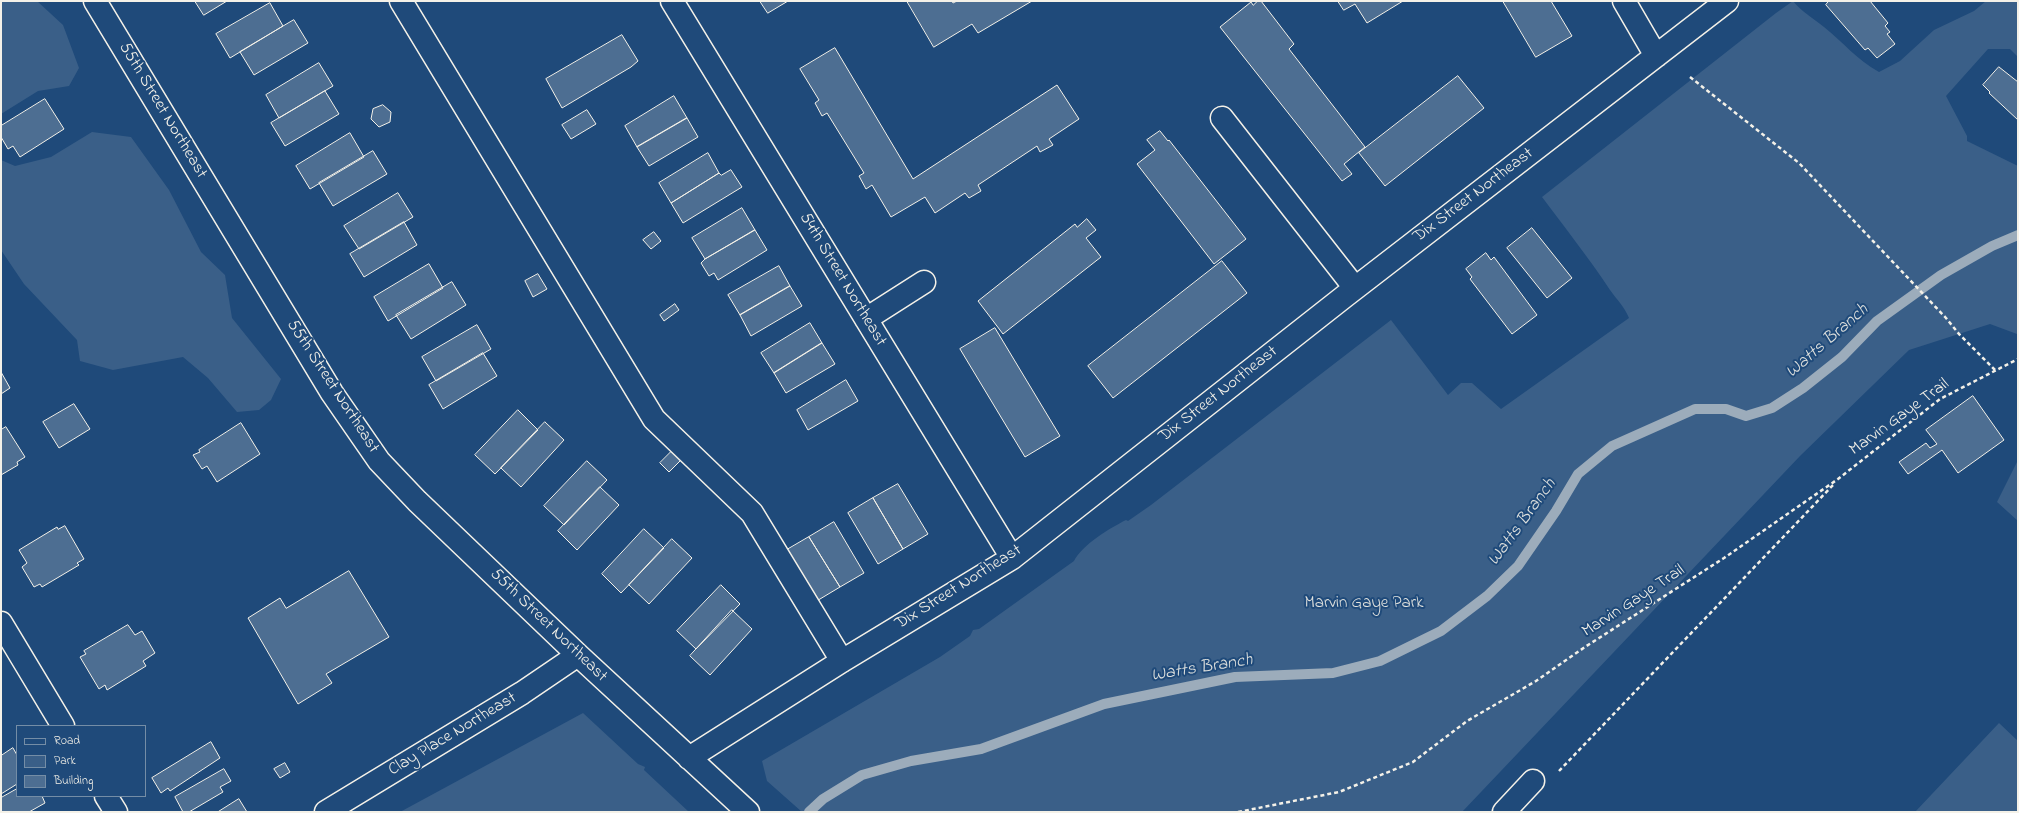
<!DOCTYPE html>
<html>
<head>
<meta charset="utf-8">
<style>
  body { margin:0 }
  #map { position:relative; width:2019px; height:813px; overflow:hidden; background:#1f4a7a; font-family:"Indie Flower",sans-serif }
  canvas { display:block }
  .frame { position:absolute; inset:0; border:2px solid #f4f1e8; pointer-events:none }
  .legend { position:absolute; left:16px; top:725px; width:130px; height:72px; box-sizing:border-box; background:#1f4a7a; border:1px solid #748da6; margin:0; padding:5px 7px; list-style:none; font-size:12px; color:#f4f1e8 }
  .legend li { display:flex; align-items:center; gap:8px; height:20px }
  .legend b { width:20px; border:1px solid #748da6 }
</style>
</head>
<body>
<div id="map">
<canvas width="2019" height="813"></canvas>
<div class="frame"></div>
<ul class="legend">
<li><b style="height:5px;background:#1f4a7a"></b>Road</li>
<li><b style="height:11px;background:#3a5f88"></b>Park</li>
<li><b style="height:11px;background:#4d6e92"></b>Building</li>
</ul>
</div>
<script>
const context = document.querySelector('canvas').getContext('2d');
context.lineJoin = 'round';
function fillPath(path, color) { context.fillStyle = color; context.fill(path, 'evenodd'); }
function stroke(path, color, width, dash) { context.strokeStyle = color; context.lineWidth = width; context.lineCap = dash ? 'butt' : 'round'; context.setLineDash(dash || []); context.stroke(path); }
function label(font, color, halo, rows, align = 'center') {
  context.font = font + ' "Indie Flower",sans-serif'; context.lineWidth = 4; context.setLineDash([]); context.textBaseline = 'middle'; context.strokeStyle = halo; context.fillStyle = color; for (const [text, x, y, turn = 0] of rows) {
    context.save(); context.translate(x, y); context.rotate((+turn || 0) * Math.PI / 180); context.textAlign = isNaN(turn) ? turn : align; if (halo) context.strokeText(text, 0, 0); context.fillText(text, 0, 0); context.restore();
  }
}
fillPath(new Path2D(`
  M 1,1 L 37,1 L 63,25 L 79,68 L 69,86 L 38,91 L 1,114 Z
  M 1793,1 C 1802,12 1813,18 1824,27 C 1844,43 1856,59 1879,72 L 1900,61 L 1934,30 L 1974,11 L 1986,1 L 2018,1 L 2018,57 L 2010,49 L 1988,49 L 1946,96 L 1967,136 L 1967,141 L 2018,166 L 2018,338 L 2017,334 L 1990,324 L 1909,350 L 1800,456 L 1462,812 L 802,812 L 767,781 L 762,761 L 940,657 L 970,636 L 973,630 L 979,629 L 1074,561 C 1082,545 1110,528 1126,520 L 1128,521 L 1151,505 L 1391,320 L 1448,395 L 1461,383 L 1472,383 L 1501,409 L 1629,318 C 1624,306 1617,300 1610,290 C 1589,258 1565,228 1542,197 L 1776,13 Z
  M 92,132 L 131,137 L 169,190 L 201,252 L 225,275 L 232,318 L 281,379 L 271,400 L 259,410 L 237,412 L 208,378 L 183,357 L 113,370 L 80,361 L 77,340 L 24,284 L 1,250 L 1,160 L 15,166 L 51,157 Z
  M 2018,460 L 2018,521 L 1997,502 Z
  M 583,713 L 638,764 L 645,767 L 644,770 L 689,812 L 400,812 Z
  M 1999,723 L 2018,741 L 2018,812 L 1915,812 Z`), '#3a5f88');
stroke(new Path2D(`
  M 809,812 L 823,799 L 862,775 L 911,761 L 981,749 L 1104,704 L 1235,677 L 1333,673 L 1380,661 L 1441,631 L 1487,596 L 1518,566 L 1556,511 L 1578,474 L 1612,446 L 1695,409 L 1726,409 L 1746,416 L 1772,408 L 1803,388 L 1842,357 L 1877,321 L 1941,275 L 1992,246 L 2018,235`), '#9cacbb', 10);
const building = new Path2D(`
  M 195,1 L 227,1 L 204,15 Z
  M 760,1 L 788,1 L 768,13 Z
  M 907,1 L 952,1 L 953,3 L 957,1 L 1032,1 L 978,33 L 972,24 L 934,47 Z
  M 1258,1 L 1261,1 L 1294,44 L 1289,49 L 1365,147 L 1344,164 L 1352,174 L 1342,181 L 1220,27 L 1251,2 L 1253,5 Z
  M 1338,1 L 1403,1 L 1367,23 L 1355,4 L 1344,10 Z
  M 1503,1 L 1551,1 L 1572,36 L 1536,57 Z
  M 1829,1 L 1870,1 L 1888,23 L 1885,26 L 1890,32 L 1887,34 L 1895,44 L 1877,58 L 1868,48 L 1865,50 L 1826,5 Z
  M 270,3 L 283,26 L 230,58 L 216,34 Z
  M 294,20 L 308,43 L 254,75 L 240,52 Z
  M 622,35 L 638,61 L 631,67 L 562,108 L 546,79 Z
  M 835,48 L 913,179 L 1057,85 L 1079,119 L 1049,139 L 1053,145 L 1040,152 L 1037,146 L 978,185 L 981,191 L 969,198 L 965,193 L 935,213 L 925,197 L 891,217 L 872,185 L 866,189 L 859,176 L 864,173 L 827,113 L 822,116 L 815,103 L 819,100 L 800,69 Z
  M 319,63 L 333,86 L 279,118 L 266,95 Z
  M 1999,67 L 2018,82 L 2018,120 L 1989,93 L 1990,92 L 1983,85 Z
  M 1458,76 L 1484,108 L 1385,186 L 1359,153 Z
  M 325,91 L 339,114 L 285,146 L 271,123 Z
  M 674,96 L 687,118 L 637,147 L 625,126 Z
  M 45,99 L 64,129 L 20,157 L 13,146 L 8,149 L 1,137 L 1,126 Z
  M 383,105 L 391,112 L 390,122 L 379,127 L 371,119 L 373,109 Z
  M 587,110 L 596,124 L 571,139 L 562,125 Z
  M 687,118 L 698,137 L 649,166 L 637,147 Z
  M 1160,131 L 1168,141 L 1169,140 L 1246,239 L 1214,264 L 1137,164 L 1155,150 L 1147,140 Z
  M 350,133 L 364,157 L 310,189 L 296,166 Z
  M 373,151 L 387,174 L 333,206 L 319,183 Z
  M 708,153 L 719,173 L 671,203 L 659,183 Z
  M 731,170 L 742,187 L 683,223 L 671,203 L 719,173 L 721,175 Z
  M 398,193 L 413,217 L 359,249 L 344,226 Z
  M 742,208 L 755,230 L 705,259 L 692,238 Z
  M 1087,219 L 1096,230 L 1086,238 L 1101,257 L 1003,334 L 978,301 L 1075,224 L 1077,227 Z
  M 404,222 L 417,245 L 364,277 L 350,254 Z
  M 1532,228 L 1572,278 L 1547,298 L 1507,248 Z
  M 755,230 L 767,250 L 718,280 L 714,273 L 709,276 L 701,263 L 705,259 Z
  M 654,232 L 661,241 L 651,249 L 643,240 Z
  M 1486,253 L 1491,260 L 1494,257 L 1537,315 L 1512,334 L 1470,279 L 1472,277 L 1466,269 Z
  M 1222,261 L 1247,293 L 1113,398 L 1088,366 Z
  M 429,264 L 443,288 L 388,321 L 374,297 Z
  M 779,266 L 790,286 L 740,315 L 728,295 Z
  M 538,274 L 547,289 L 533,297 L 525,281 Z
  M 452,282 L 466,305 L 411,339 L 396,315 Z
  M 790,286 L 802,306 L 751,336 L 740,315 Z
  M 675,304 L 679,310 L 664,321 L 660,315 Z
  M 810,323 L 822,343 L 774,373 L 761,353 Z
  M 477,325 L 491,349 L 436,381 L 422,357 Z
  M 995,328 L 1060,436 L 1025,457 L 960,349 Z
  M 822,343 L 835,364 L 786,393 L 774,373 Z
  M 483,353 L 497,376 L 443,409 L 429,385 Z
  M 1,372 L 10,388 L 1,394 Z
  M 846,380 L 858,401 L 808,430 L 797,410 Z
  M 1973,396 L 2004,440 L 1958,473 L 1942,450 L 1908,474 L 1899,462 L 1926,443 L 1930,448 L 1937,444 L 1926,430 Z
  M 74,404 L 90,429 L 59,448 L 43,422 Z
  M 518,410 L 538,430 L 495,474 L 475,455 Z
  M 545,422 L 564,440 L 521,487 L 501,468 Z
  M 241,423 L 260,454 L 217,482 L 207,466 L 202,469 L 193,455 L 200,452 L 199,450 Z
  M 6,427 L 25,457 L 17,462 L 18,465 L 1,475 L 1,430 Z
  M 672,451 L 681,460 L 669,472 L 660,463 Z
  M 587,461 L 607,480 L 564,525 L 544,506 Z
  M 898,484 L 928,534 L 903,549 L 873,498 Z
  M 600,487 L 619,505 L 577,550 L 558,531 Z
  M 873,498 L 903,549 L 878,564 L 848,513 Z
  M 834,522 L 864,573 L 840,587 L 809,537 Z
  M 65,526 L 84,559 L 77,563 L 79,565 L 42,587 L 40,584 L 34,587 L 22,567 L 27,563 L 19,550 L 57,527 L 58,529 Z
  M 644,529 L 664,548 L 621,593 L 602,574 Z
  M 809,537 L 840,587 L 815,602 L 785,551 Z
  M 672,539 L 692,558 L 649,604 L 629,585 Z
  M 349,571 L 389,637 L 326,674 L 332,683 L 298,704 L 248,618 L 280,598 L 286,608 Z
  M 721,585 L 740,604 L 696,649 L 677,631 Z
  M 732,610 L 752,629 L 710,675 L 690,656 Z
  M 128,625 L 135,635 L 142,631 L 155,653 L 143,661 L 146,666 L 107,690 L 105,685 L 99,689 L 80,657 L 86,654 L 84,651 Z
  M 211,742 L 220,758 L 170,791 L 168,788 L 161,793 L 152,778 Z
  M 13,748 L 17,755 L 17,784 L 1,794 L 1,756 Z
  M 285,763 L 290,772 L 280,778 L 274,769 Z
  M 224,769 L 231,781 L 220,787 L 223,792 L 189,812 L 183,812 L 175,797 Z
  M 17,789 L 17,796 L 42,796 L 45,803 L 29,812 L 1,812 L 1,798 Z
  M 239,799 L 247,812 L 218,812 Z`);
fillPath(building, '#4d6e92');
stroke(building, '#f4f1e8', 1);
const minor = new Path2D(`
  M 95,1 L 332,393 L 379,461 L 417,501 L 578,655 L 748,812
  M 401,1 L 654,419 L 752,513 L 842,661
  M 672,1 L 1012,558
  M 1624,1 L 1656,56
  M 1222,118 L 1355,288
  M 866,319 L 924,282
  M 1,623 L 63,726
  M 689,758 L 842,661 L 1012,558 L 1345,296 L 1727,1
  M 106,796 L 116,812
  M 326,812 L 522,693 L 578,655
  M 1504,812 L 1533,781`);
stroke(minor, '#f4f1e8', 25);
stroke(new Path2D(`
  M 1690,77 L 1799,163 L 1946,318 L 1959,334 L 1995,370
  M 1559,771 L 1834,484
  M 1238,812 L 1339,792 L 1413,762 L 1467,721 L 1536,681 L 1585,647 L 1724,558 L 1838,479 L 1940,399 L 2018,359`), '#f4f1e8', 2.5, [4, 3]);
stroke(minor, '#1f4a7a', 22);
label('17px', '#f4f1e8', '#1f4a7a', [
  ["55th Street Northeast",162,111,59],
  ["Dix Street Northeast",1474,196,-37],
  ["54th Street Northeast",842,280,59],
  ["55th Street Northeast",332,387,57],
  ["Dix Street Northeast",1219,395,-38],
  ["Marvin Gaye Trail",1900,418,-36],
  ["Dix Street Northeast",959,588,-32],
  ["Marvin Gaye Trail",1634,602,-33],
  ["55th Street Northeast",548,626,44],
  ["Clay Place Northeast",453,735,-31]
]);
label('17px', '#e1e2de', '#1f4a7a', [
  ["Marvin Gaye Park",1364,604]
]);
label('italic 18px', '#dee0dd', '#1f4a7a', [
  ["Watts Branch",1828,342,-41],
  ["Watts Branch",1523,523,-54],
  ["Watts Branch",1202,669,-9]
]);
</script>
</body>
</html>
